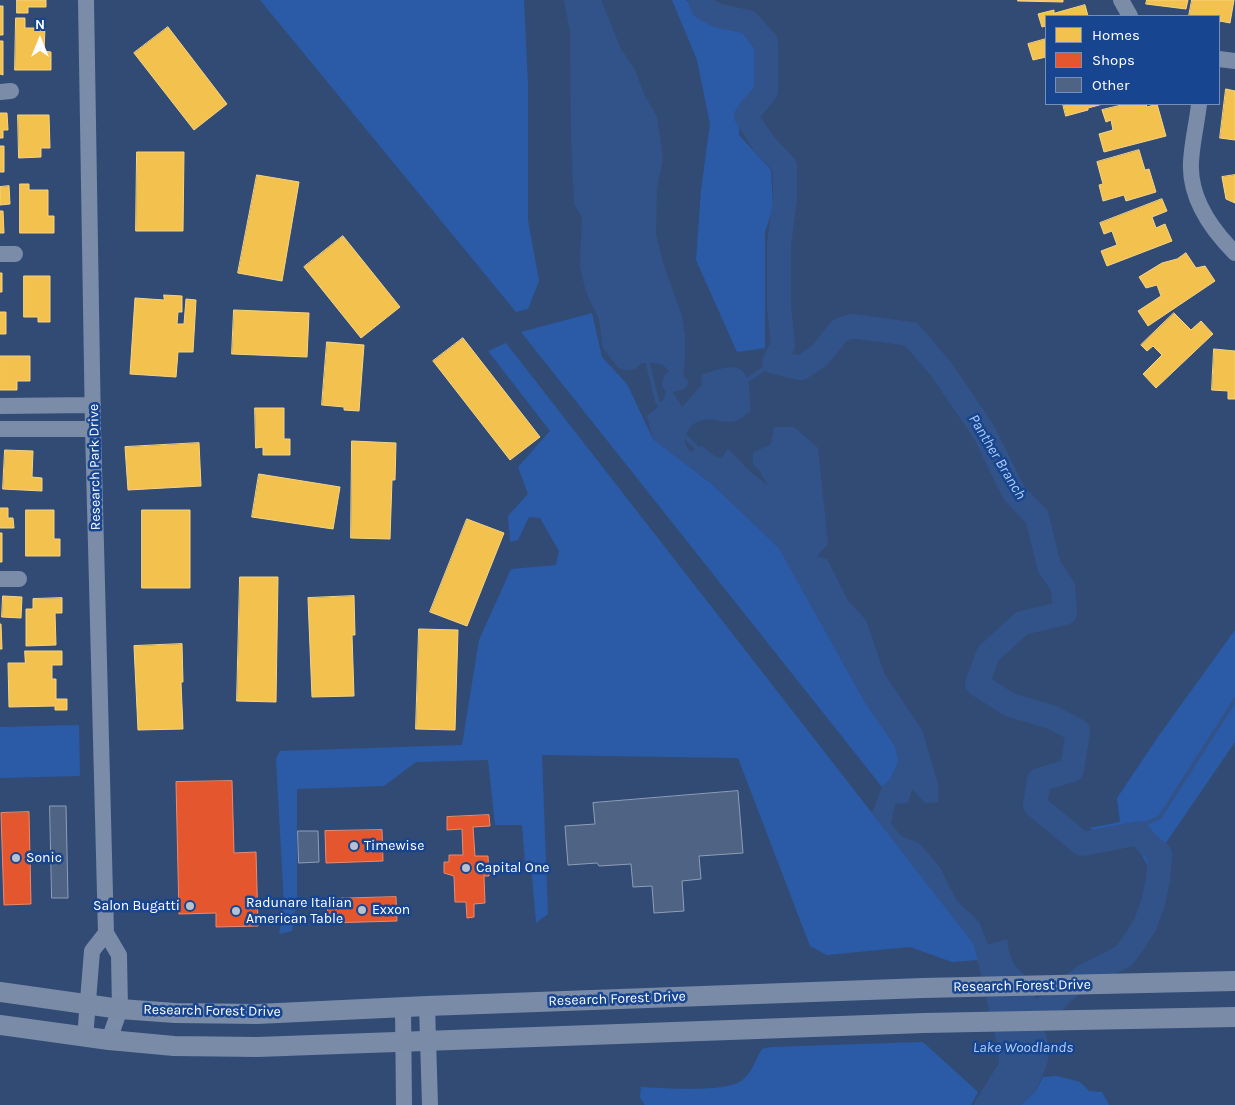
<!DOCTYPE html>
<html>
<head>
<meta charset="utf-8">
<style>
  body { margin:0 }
  #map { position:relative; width:1235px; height:1105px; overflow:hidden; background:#324b75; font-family:Karla,sans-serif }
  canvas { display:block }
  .legend { position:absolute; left:1045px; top:15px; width:175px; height:90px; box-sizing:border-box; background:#174590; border:1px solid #748fbc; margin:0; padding:6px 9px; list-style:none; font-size:15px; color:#fff }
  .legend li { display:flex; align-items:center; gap:10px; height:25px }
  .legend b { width:25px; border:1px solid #748fbc }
  .north { position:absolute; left:15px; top:15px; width:50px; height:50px; -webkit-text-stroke:4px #174590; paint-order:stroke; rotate:0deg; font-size:14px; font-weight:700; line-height:20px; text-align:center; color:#fff }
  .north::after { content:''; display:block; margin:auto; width:18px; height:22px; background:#fff; clip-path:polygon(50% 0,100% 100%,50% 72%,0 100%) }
</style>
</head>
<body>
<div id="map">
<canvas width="1235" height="1105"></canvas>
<ul class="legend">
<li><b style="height:14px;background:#f2c14e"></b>Homes</li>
<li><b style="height:14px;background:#e4572e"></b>Shops</li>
<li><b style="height:14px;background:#4f6384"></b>Other</li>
</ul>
<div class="north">N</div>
</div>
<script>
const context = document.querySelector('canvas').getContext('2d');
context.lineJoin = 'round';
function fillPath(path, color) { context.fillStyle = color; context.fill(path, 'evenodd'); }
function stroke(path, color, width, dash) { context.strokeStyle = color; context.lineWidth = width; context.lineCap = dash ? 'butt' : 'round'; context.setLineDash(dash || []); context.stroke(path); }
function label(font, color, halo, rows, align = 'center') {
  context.font = font + ' Karla,sans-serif'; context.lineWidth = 5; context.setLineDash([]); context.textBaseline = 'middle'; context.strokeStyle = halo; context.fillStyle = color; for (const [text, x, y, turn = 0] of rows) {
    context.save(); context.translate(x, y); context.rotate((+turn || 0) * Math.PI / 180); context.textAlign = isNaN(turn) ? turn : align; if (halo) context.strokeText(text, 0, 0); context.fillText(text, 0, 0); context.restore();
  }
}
fillPath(new Path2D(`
  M 260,0 L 524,0 L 528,84 L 528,220 L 539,281 L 528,309 L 516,312 Z
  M 672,0 L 686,0 L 712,20 L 741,30 L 761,57 L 758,86 L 740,103 L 739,135 L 771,170 L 773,208 L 765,232 L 765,348 L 737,352 L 696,260 L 701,190 L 710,124 L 697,60 Z
  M 592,313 L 602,357 L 627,384 L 653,439 L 712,484 L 779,548 L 865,702 L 895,746 L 899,761 L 890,780 L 882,787 L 521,332 Z
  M 506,343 L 974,944 L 978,960 L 952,962 L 910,947 L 827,955 L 810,946 L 738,758 L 542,755 L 548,914 L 536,923 L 531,863 L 525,863 L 522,825 L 495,825 L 488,760 L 416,762 L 384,786 L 297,789 L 297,896 L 292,931 L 279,934 L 284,905 L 276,759 L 280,751 L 462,745 L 479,640 L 511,569 L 556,565 L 559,551 L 540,518 L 529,517 L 518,540 L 510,542 L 508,516 L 528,494 L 518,467 L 550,431 L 488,351 Z
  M 1235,630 L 1235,742 L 1165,844 L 1161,876 L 1153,876 L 1135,842 L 1098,844 L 1102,834 L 1089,828 L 1120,822 L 1117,798 L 1160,734 Z
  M 79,725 L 80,776 L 0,778 L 0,727 Z
  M 923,1042 L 978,1092 L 971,1105 L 645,1105 L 640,1098 L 641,1087 C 663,1088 723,1093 741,1081 C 752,1074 755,1060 762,1049 L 771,1047 Z
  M 1057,1076 L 1080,1082 L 1089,1091 L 1102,1092 L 1109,1105 L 1021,1105 L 1036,1091 L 1043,1077 Z`), '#2b5ba6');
fillPath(new Path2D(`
  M 564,0 L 601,0 L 621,49 L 634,68 L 645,96 L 657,117 L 663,158 L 657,189 L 656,234 L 663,263 L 682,316 L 685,336 L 685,359 L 683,375 L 689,382 L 685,389 L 673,392 L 682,407 L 702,385 L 701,375 C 719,370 745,356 749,386 C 750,395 749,402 751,410 C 747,414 740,420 735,421 C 725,424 713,418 703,420 C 688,423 678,441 691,452 L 702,446 L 716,457 L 722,458 L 728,448 L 747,469 L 768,486 L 759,470 L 753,465 L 753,453 L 771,444 L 774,427 L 794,427 L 818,448 L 828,544 L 817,556 L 827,559 L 848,601 L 866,620 L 884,673 L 922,730 L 938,784 L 938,802 L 925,803 L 912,789 L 908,803 L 895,804 L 891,823 L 901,836 L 919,843 L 939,866 L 957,901 L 979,922 L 988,945 L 1007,939 L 1009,952 L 1015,966 L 1030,980 L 1050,1049 L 1047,1064 L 1036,1091 L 1021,1105 L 973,1105 L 999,1063 L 998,1049 L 974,944 L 872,813 L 882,787 L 890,780 L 898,761 L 895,746 L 865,702 L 779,548 L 712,484 L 653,439 L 647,416 C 656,408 663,404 666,392 L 662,386 L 664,376 L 669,371 L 663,365 L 654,363 L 642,363 L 634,370 L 626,370 L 618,368 L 603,348 L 599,319 L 586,292 L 580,267 L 582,217 L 574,204 L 571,138 L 570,31 Z`), '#325389');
const homes = new Path2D(`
  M 17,0 L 46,0 L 46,7 L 28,7 L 28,13 L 17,13 Z
  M 1018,0 L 1063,0 L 1063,2 L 1018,1 Z
  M 1147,0 L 1188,0 L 1186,9 L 1146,4 Z
  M 1192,0 L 1234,0 L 1230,23 L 1220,21 L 1219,26 L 1219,16 L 1189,16 Z
  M 1085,5 L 1088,16 L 1046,16 L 1046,26 L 1042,27 L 1038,14 L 1054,10 L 1054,13 Z
  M 0,6 L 3,6 L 3,35 L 0,35 Z
  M 16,18 L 25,18 L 25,28 L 45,28 L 44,51 L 51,52 L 51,70 L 15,70 Z
  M 168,27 L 227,104 L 194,130 L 134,53 Z
  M 1046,39 L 1046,57 L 1033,60 L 1028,44 Z
  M 0,41 L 3,41 L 3,75 L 0,74 Z
  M 1226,89 L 1235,91 L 1235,140 L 1220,138 Z
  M 1063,104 L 1103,104 L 1088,108 L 1088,110 L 1066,116 Z
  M 1126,104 L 1146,104 L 1147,107 L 1157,104 L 1166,136 L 1104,152 L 1099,134 L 1113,130 L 1111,120 L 1106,122 L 1102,110 Z
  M 0,113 L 7,113 L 8,130 L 3,130 L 3,138 L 0,138 Z
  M 18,115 L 49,115 L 50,148 L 41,148 L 41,157 L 19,158 Z
  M 0,146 L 4,146 L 4,172 L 0,172 Z
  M 1139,150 L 1145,170 L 1149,169 L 1156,192 L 1126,201 L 1124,195 L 1103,201 L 1099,185 L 1103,184 L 1097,162 Z
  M 137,152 L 184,152 L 183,231 L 136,231 Z
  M 257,175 L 299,182 L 282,281 L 238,273 Z
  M 1235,175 L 1235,203 L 1226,199 L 1222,177 Z
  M 20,184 L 29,184 L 29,190 L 48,190 L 48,216 L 54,216 L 54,233 L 20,233 Z
  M 9,186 L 10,204 L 0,205 L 0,187 Z
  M 1162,199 L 1167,211 L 1152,217 L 1156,228 L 1165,224 L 1172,241 L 1107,266 L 1101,251 L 1117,245 L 1112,231 L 1104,234 L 1100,223 Z
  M 0,211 L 3,211 L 4,233 L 0,233 Z
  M 343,236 L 400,307 L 361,338 L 304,267 Z
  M 1186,253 L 1196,268 L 1205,266 L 1215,281 L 1148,326 L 1138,311 L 1161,296 L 1157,285 L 1146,288 L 1139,277 L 1162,263 L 1177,259 Z
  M 0,273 L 2,273 L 2,292 L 0,292 Z
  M 24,276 L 50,276 L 50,322 L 38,322 L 38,317 L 24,317 Z
  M 164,295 L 182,296 L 182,312 L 178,312 L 177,324 L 184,324 L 186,299 L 196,300 L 193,352 L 178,352 L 176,377 L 130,374 L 135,298 L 164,300 Z
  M 234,310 L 309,313 L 307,357 L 232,354 Z
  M 0,312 L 6,312 L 6,334 L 0,334 Z
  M 1174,313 L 1191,330 L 1201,321 L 1213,334 L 1156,388 L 1143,374 L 1162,355 L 1153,346 L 1147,351 L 1141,345 Z
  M 463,338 L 540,437 L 510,460 L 433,361 Z
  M 327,342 L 364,345 L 359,411 L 344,410 L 344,407 L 322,405 Z
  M 1214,349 L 1235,351 L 1235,399 L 1228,399 L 1228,391 L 1212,390 Z
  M 0,356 L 30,356 L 30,381 L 17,381 L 17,390 L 0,390 Z
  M 255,408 L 284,408 L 284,439 L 290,439 L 290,455 L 263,455 L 263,447 L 256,448 Z
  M 352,441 L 396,443 L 395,480 L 392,480 L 390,539 L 351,538 Z
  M 199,443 L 201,486 L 128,490 L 125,447 Z
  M 5,450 L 33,451 L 32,477 L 42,478 L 42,491 L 3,489 Z
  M 259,474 L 340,487 L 333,529 L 252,517 Z
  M 0,508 L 8,508 L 8,518 L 13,518 L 14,528 L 0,528 Z
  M 26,510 L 54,510 L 54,539 L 60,539 L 60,556 L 26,556 Z
  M 142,510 L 190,510 L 190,588 L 142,588 Z
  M 467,519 L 504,533 L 467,626 L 430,612 Z
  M 0,533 L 2,533 L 2,562 L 0,562 Z
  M 240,577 L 278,577 L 276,702 L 237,701 Z
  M 3,596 L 22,597 L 21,618 L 2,617 Z
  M 354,596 L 355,635 L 352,635 L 354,696 L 312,697 L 308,598 Z
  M 62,598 L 62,613 L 55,613 L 56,645 L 26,646 L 26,609 L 33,609 L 33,599 Z
  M 0,624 L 1,624 L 2,649 L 0,649 Z
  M 419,629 L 458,630 L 455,730 L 416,729 Z
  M 182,644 L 183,682 L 181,682 L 183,729 L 138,730 L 134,646 Z
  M 25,651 L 62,651 L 62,665 L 52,665 L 52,679 L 56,679 L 56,699 L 67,699 L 67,710 L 55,710 L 55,706 L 9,707 L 8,663 L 25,663 Z`);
fillPath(homes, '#f2c14e');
stroke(homes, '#f6d483', 1);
const shops = new Path2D(`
  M 232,781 L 234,853 L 256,852 L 258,926 L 216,927 L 216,913 L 179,914 L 176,782 Z
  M 29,812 L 31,904 L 4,905 L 1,813 Z
  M 489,815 L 490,826 L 473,827 L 475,856 L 488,856 L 489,876 L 484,876 L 485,903 L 474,904 L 474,917 L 467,918 L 466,902 L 455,902 L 454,876 L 444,873 L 444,862 L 449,862 L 449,855 L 463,855 L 462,829 L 447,830 L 447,817 Z
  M 382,830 L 383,861 L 326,863 L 325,831 Z
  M 396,897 L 397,921 L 328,923 L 327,899 Z`);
fillPath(shops, '#e4572e');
stroke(shops, '#ec896d', 1);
stroke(new Path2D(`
  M 647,360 L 657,401 L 662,408
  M 743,383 L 774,362
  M 684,435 L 702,453
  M 1139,833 L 1145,824 L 1160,817 L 1235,700`), '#325389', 4);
stroke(new Path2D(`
  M 700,0 L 703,8 L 719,16 L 748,22 L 766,42 L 766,91 L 746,116 L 764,144 L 785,166 L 785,199 L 779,244 L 779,307 L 783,345 L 774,362 L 801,368 L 820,355 L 840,330 L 852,326 L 911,334 L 941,369 L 984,432 L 1014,493 L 1037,517 L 1049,566 L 1063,587 L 1065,613 L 1022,623 L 988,654 L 977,684 L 1010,705 L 1051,717 L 1078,731 L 1072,770 L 1039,780 L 1035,805 L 1082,844 L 1139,833 L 1148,844 L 1160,854 L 1158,879 L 1153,903 L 1145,925 L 1134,942 L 1124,956 L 1086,975 L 1065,990 L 1050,1005 L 1039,1011 L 1024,1040`), '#325389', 24);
const building = new Path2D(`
  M 738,791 L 743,853 L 699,856 L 701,879 L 682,881 L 684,911 L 654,913 L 652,886 L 633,887 L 631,864 L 599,866 L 597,863 L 568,865 L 565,826 L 595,824 L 593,803 Z
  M 50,806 L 66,806 L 68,898 L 52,898 Z
  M 298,831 L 318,831 L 319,862 L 299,863 Z`);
fillPath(building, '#4f6384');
stroke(building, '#8f9eb6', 1);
stroke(new Path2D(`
  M 86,0 L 93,429 L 106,933 L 119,955 L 120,1009 L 109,1040
  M 1121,0 L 1130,16
  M 1219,59 L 1235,61
  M 0,92 L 11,91
  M 1199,104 C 1197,123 1192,142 1191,162 C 1189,198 1211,229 1235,253
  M 0,254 L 15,254
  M 0,406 L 93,405
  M 0,429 L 93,429
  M 0,579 L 19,579
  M 427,1006 L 430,1105
  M 403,1007 L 404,1105
  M 85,1038 L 92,951 L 106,933`), '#7a8ca8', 16);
stroke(new Path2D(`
  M 0,992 L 120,1009 L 175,1013 L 257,1014 L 427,1006 L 923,988 L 1235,981
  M 0,1025 L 109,1040 L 174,1046 L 257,1047 L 924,1023 L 1235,1017`), '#798ba7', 20);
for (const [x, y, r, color] of [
  [354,846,5,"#b7c0cf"],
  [16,858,5,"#b7c0cf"],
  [466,868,5,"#b7c0cf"],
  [190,906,5,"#b7c0cf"],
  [362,910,5,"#b7c0cf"],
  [236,911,5,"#b7c0cf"]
]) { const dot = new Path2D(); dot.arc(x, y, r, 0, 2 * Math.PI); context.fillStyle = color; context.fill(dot); stroke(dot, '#174590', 2); }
label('14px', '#fff', '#174590', [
  ["Research Park Drive",95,467,-91],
  ["Research Forest Drive",1022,986,-1],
  ["Research Forest Drive",617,999,-2],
  ["Research Forest Drive",212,1011,1]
]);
label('14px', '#fff', '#174590', [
  ["Timewise",364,846],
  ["Sonic",26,858],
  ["Capital One",476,868],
  ["Radunare Italian",246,903],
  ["American Table",246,919],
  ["Salon Bugatti",180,906,"right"],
  ["Exxon",372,910]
], 'left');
label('italic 15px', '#b0cdf7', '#174590', [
  ["Panther Branch",997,457,59],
  ["Lake Woodlands",1023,1048]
]);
</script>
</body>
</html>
